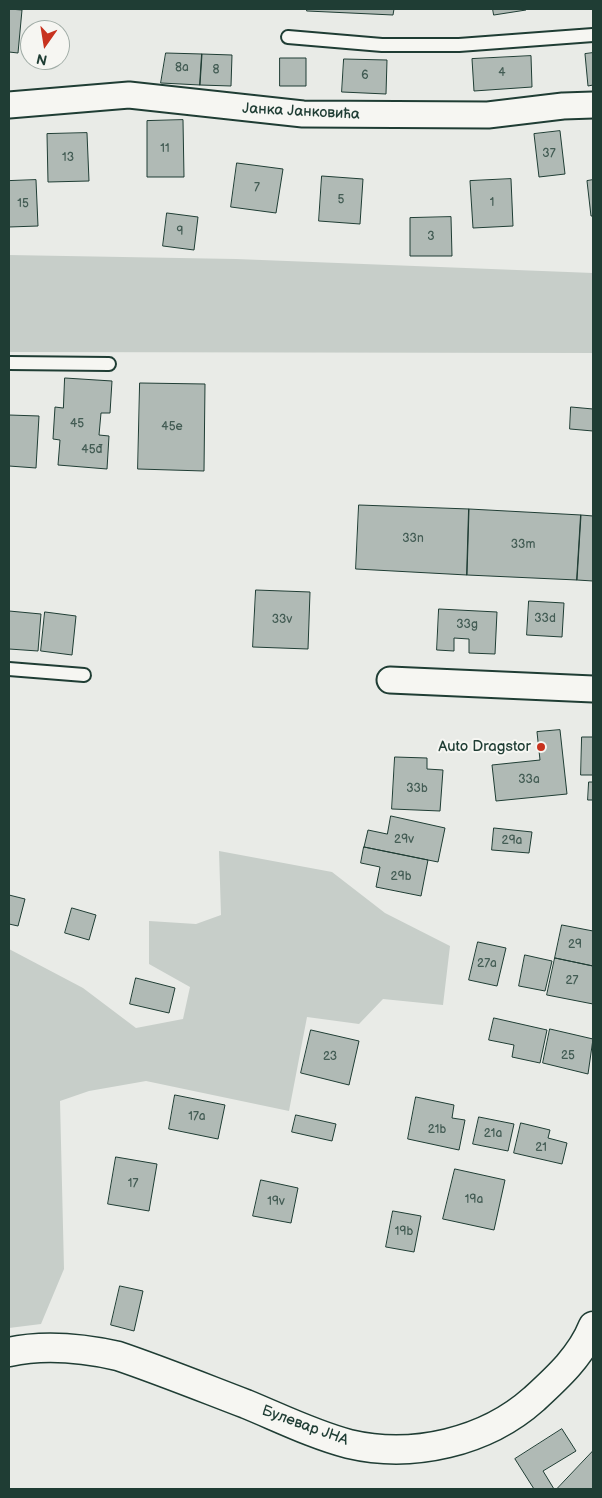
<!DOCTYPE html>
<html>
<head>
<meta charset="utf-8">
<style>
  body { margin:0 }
  #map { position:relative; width:602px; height:1498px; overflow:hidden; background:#e9ebe7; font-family:"Balsamiq Sans",sans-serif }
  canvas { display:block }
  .frame { position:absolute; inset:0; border:10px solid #1f3d34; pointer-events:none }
  .north { position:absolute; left:20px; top:20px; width:50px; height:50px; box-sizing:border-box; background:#f6f6f2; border:1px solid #a0aca6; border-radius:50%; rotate:193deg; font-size:14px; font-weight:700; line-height:20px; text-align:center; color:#1f3d34 }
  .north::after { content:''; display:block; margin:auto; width:18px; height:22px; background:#c8321e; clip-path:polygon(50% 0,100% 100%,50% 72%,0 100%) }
</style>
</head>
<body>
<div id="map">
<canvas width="602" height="1498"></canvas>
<div class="frame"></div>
<div class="north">N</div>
</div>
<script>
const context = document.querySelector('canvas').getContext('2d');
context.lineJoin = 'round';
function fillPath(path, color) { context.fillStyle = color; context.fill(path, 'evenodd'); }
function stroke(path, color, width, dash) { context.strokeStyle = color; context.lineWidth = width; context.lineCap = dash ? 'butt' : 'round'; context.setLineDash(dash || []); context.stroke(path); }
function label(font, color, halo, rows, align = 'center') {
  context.font = font + ' "Balsamiq Sans",sans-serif'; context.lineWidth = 4; context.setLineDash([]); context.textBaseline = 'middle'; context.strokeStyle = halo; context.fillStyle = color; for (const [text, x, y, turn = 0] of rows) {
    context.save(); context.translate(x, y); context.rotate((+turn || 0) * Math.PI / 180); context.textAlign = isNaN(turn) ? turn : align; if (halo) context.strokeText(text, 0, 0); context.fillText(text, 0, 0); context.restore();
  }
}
fillPath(new Path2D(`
  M 9,255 L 236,259 L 593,273 L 593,353 L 9,352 Z
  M 219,851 L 332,872 L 385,913 L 450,946 L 443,1005 L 383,999 L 359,1024 L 307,1017 L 289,1111 L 146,1081 L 89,1091 L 60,1101 L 64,1269 L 41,1324 L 9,1328 L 9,949 L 83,988 L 136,1028 L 183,1019 L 190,987 L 149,964 L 149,921 L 196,924 L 221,915 Z`), '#c7cec9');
const building = new Path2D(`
  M 9,9 L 22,10 L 18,53 L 9,52 Z
  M 307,9 L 394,9 L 393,15 L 307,11 Z
  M 493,9 L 526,9 L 526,10 L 494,15 Z
  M 166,53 L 202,54 L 200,85 L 161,83 Z
  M 593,53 L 593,85 L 588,86 L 585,54 Z
  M 202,54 L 232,55 L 231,86 L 200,85 Z
  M 531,56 L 532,87 L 474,91 L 472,59 Z
  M 280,58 L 306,58 L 306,86 L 280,86 Z
  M 344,59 L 387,60 L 386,94 L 342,92 Z
  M 183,120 L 184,177 L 147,177 L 147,121 Z
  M 560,131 L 565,174 L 539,177 L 534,134 Z
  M 87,133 L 89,181 L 48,182 L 47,134 Z
  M 237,163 L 283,169 L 276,213 L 231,207 Z
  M 322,176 L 363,179 L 360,224 L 319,221 Z
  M 511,179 L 513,226 L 473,228 L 470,181 Z
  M 36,180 L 38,226 L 9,227 L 9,181 Z
  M 593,180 L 593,216 L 591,216 L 587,181 Z
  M 167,213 L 198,217 L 194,250 L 163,246 Z
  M 451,217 L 452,256 L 410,256 L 410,218 Z
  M 65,378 L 112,381 L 110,413 L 101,413 L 99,435 L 109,436 L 107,469 L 58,465 L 60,440 L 53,439 L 55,407 L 63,408 Z
  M 140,383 L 205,384 L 204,471 L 138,469 Z
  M 571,407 L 593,409 L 593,431 L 570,429 Z
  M 9,415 L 39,416 L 36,468 L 9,466 Z
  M 359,505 L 469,509 L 467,575 L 356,569 Z
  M 469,509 L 581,515 L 577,580 L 467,575 Z
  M 581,515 L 593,516 L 593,581 L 577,580 Z
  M 256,590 L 310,592 L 308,649 L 253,647 Z
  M 529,601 L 564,603 L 562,637 L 527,635 Z
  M 439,609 L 497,612 L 495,654 L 469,653 L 469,639 L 454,638 L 454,651 L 437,650 Z
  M 9,611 L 41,614 L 38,651 L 9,649 Z
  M 45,612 L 76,616 L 72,655 L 41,651 Z
  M 560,730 L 567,794 L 496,801 L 492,765 L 540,760 L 537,732 Z
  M 582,737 L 593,737 L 593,775 L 581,775 Z
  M 395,757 L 427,758 L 427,769 L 443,770 L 440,811 L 392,809 Z
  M 589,782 L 593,782 L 593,800 L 588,800 Z
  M 391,816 L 445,828 L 438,862 L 364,847 L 368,830 L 387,834 Z
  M 494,828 L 532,832 L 529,853 L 492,850 Z
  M 364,847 L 428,860 L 421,896 L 376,887 L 380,867 L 361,863 Z
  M 9,895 L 25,899 L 18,926 L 9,924 Z
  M 72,908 L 96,915 L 89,940 L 65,933 Z
  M 562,925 L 593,931 L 593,966 L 555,958 Z
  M 478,942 L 506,948 L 497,986 L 469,980 Z
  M 525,955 L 552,961 L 545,991 L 519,986 Z
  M 555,958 L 593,966 L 593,1004 L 547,995 Z
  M 136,978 L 175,988 L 169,1013 L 130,1004 Z
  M 494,1018 L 547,1030 L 540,1063 L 512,1057 L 514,1045 L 489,1040 Z
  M 550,1029 L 593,1039 L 588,1074 L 543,1063 Z
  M 311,1030 L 359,1041 L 349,1085 L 301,1073 Z
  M 175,1095 L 225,1105 L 218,1139 L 169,1129 Z
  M 416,1097 L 454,1105 L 452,1118 L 465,1120 L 459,1150 L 408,1139 Z
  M 296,1115 L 336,1124 L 332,1141 L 292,1132 Z
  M 479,1117 L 514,1124 L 508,1151 L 473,1144 Z
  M 521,1123 L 550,1130 L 548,1138 L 567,1143 L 562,1164 L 514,1153 Z
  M 116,1157 L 157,1164 L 149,1211 L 108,1204 Z
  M 455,1169 L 505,1180 L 494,1230 L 443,1219 Z
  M 261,1180 L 298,1188 L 291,1223 L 253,1216 Z
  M 393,1211 L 421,1216 L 414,1252 L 386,1247 Z
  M 120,1286 L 143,1291 L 134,1331 L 111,1325 Z
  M 562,1429 L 576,1451 L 543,1471 L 554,1489 L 534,1489 L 515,1459 Z
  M 593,1451 L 593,1489 L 557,1489 Z`);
fillPath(building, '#b0bab5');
stroke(building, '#1f3d34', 1);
const lane = new Path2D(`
  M 288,37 L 382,45 L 459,45 L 593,35
  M 9,363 L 109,364
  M 9,669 L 84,675`);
const street = new Path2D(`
  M 9,105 L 129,95 L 303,114 L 488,115 L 563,106 L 593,105
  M 390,680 L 593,689`);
const secondary = new Path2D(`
  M 9,1352 C 46,1344 82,1348 118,1356 C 162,1371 204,1388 246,1404 C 280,1418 314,1435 349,1444 C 413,1459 486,1442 534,1399 C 558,1377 581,1356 593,1326`);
stroke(lane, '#1f3d34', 16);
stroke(street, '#1f3d34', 29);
stroke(secondary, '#1f3d34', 31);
stroke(lane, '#f6f6f2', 12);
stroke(street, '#f6f6f2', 25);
stroke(secondary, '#f6f6f2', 28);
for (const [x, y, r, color] of [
  [541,747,5,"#c8321e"]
]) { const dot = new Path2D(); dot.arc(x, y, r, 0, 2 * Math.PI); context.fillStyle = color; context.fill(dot); stroke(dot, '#f6f6f2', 2); }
label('12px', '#435c54', null, [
  ["8a",182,68],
  ["8",216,70],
  ["4",502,73],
  ["6",365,76],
  ["11",165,149],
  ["37",549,154],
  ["13",68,158],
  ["7",257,188],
  ["5",341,200],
  ["1",492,203],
  ["15",23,204],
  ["9",180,232],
  ["3",431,237],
  ["45",77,424],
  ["45e",172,427],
  ["45đ",92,450],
  ["33n",413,539],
  ["33m",523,545],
  ["33d",545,619],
  ["33v",282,620],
  ["33g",467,625],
  ["33a",529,780],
  ["33b",417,789],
  ["29v",404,840],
  ["29a",512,841],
  ["29b",401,877],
  ["29",575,945],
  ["27a",487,964],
  ["27",572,981],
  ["25",568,1056],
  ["23",330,1057],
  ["17a",197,1117],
  ["21b",437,1130],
  ["21a",493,1134],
  ["21",541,1148],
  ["17",133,1184],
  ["19a",474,1200],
  ["19v",276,1202],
  ["19b",404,1232]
]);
label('15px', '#1f3d34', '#f6f6f2', [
  ["Јанка Јанковића",301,112,3],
  ["Булевар ЈНА",305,1426,20]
]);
label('15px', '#1f3d34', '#f6f6f2', [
  ["Auto Dragstor",531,747]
], 'right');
</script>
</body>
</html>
